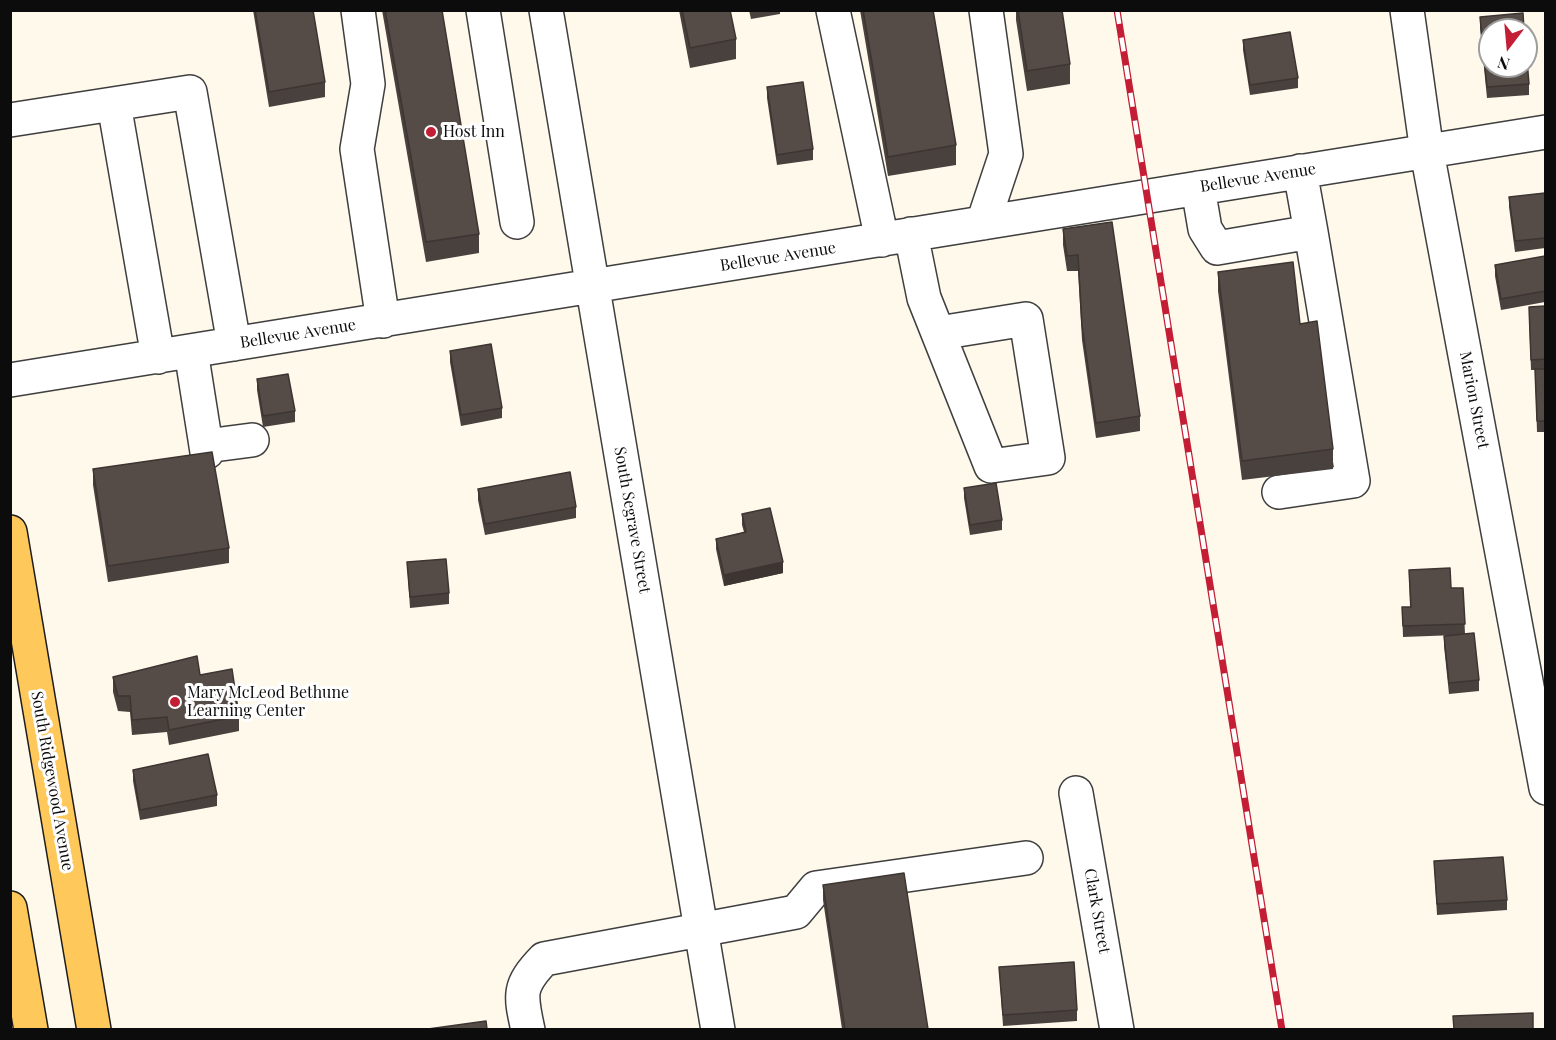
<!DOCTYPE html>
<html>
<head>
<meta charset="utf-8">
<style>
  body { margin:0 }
  #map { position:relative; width:1556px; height:1040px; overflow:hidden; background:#fff9eb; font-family:"Playfair Display",serif }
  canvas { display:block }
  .frame { position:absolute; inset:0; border:12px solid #0c0c0c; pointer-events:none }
  .north { position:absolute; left:1478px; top:18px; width:60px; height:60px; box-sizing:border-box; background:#fff; border:2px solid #9e9e9e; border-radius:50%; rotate:196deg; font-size:16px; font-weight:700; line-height:24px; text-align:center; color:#0c0c0c }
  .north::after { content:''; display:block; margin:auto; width:21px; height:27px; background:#c31e35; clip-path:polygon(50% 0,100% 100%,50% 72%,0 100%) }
</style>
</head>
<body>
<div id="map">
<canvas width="1556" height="1040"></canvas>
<div class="frame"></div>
<div class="north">N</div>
</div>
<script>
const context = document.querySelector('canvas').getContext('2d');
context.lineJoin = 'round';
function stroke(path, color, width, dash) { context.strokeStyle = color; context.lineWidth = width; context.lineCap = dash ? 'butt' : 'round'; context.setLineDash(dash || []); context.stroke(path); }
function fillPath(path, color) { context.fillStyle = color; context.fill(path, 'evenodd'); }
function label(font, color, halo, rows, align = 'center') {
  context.font = font + ' "Playfair Display",serif'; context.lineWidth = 6; context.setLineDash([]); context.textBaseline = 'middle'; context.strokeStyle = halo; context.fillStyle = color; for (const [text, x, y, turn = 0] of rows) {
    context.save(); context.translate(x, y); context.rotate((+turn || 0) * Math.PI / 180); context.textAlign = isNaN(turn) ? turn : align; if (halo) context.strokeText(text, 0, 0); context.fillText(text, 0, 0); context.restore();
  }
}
const minor = new Path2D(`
  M 358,10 L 368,84 L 357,149 L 383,321
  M 483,10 L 517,222
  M 546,10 L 718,1030
  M 833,10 L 882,240
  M 1407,10 L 1427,152 L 1546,788
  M 114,104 L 158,357
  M 10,120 L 190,92 L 234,344
  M 1198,188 L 1205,229 L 1217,248 L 1311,232 L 1300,171
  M 983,223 L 1006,154 L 986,10
  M 911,234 L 924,298 L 991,466 L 1048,458 L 1026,319 L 939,333
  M 191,351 L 207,452
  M 10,380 L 1546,132
  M 206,446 L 252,440
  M 1279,492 L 1353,481 L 1311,232
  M 1076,793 L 1117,1030
  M 528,1030 C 520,994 518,986 544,959 L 796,912 L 816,888 L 1026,858`);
const major = new Path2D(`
  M 10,532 L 94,1030
  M 10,908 L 31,1030`);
stroke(minor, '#3f3f3f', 36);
stroke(major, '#1d1d1d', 36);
stroke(minor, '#fff', 33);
stroke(major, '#ffc85b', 33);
const rail = new Path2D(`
  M 1117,10 L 1282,1030`);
stroke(rail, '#c31e35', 7);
stroke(rail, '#fff', 4.5, [14]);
fillPath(new Path2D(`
  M 253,10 L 313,10 L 325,82 L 325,97 L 269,107 Z
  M 382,10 L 442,10 L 479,234 L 479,253 L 426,262 Z
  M 679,10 L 730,10 L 736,39 L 736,59 L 690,68 Z
  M 749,10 L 780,10 L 780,14 L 751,19 Z
  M 860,10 L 933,10 L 956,145 L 956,165 L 888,176 Z
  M 1016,10 L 1062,10 L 1070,64 L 1070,84 L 1027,91 L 1016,20 Z
  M 1480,17 L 1529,84 L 1529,95 L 1487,98 L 1480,28 Z
  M 1243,40 L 1298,78 L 1298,88 L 1250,95 L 1243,50 Z
  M 767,87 L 813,149 L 813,160 L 777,165 L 767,98 Z
  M 1545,193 L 1545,248 L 1515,252 L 1509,207 L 1509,197 Z
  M 1112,222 L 1140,416 L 1140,431 L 1096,438 L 1082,340 L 1078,271 L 1067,271 L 1063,245 L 1063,229 Z
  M 1545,256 L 1545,302 L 1501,310 L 1495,276 L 1495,265 Z
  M 1218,272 L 1300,324 L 1333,449 L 1333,469 L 1242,480 L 1218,291 Z
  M 1545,306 L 1545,432 L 1537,432 L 1535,370 L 1531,370 L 1529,318 Z
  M 450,351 L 502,408 L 502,418 L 461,426 L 450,362 Z
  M 257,379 L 295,411 L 295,422 L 263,427 L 257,390 Z
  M 93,469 L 229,548 L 229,563 L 108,582 L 93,485 Z
  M 964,488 L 1002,520 L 1002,530 L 970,535 L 964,498 Z
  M 478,489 L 576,507 L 576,518 L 485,535 L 478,500 Z
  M 742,514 L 783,573 L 724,586 L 716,549 L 716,539 L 744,532 L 742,525 Z
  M 407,562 L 449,593 L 449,604 L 410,608 Z
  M 1409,570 L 1451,588 L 1463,588 L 1465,634 L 1479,680 L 1479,691 L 1449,694 L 1444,646 L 1444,636 L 1456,635 L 1403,637 L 1402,607 L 1410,607 Z
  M 200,675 L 239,716 L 239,731 L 169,745 L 167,732 L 132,735 L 130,712 L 118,711 L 113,692 L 113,677 Z
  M 133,770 L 217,795 L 217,806 L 140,820 L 133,781 Z
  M 1434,861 L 1507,900 L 1507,910 L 1437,915 Z
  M 823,885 L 928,1029 L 842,1029 L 823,900 Z
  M 999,967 L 1077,1010 L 1077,1021 L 1003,1026 Z`), '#49413e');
fillPath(new Path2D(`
  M 783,562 L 783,573 L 724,586 L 724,575 Z`), '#3c3532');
const building = new Path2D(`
  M 255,10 L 313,10 L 325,82 L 269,92 Z
  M 385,10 L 442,10 L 479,234 L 426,242 Z
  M 682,10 L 730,10 L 736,39 L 690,48 Z
  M 863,10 L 933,10 L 956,145 L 888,157 Z
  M 1018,10 L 1062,10 L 1070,64 L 1027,71 Z
  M 1523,13 L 1524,30 L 1490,30 L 1490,66 L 1526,66 L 1526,48 L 1529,84 L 1487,87 L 1480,17 Z
  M 1290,32 L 1298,78 L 1250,85 L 1243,40 Z
  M 803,82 L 813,149 L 777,155 L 767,87 Z
  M 1545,193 L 1545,238 L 1515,241 L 1509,197 Z
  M 1112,222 L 1140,416 L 1096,423 L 1082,325 L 1078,255 L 1067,256 L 1063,229 Z
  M 1545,256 L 1545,291 L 1501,299 L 1495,265 Z
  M 1293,262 L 1300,324 L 1317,321 L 1333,449 L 1242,461 L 1218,272 Z
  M 1545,306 L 1545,359 L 1531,360 L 1529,307 Z
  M 491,344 L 502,408 L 461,415 L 450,351 Z
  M 1535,369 L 1545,369 L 1545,421 L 1537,421 Z
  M 288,374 L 295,411 L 263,416 L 257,379 Z
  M 212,452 L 229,548 L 108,566 L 93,469 Z
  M 570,472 L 576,507 L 485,524 L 478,489 Z
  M 996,483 L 1002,520 L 970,525 L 964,488 Z
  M 770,508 L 783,562 L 724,575 L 716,539 L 746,532 L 742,514 Z
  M 446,559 L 449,593 L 410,597 L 407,562 Z
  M 1450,568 L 1451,588 L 1463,588 L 1465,624 L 1403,626 L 1402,607 L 1411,607 L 1409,570 Z
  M 1474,633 L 1479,680 L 1449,683 L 1444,636 Z
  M 197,656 L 200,675 L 232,669 L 239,716 L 169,730 L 167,717 L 132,720 L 130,696 L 118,696 L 113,677 Z
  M 208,754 L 217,795 L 140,810 L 133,770 Z
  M 1503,857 L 1507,900 L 1437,904 L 1434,861 Z
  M 904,873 L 928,1029 L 845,1029 L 823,885 Z
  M 1074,962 L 1077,1010 L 1003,1015 L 999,967 Z
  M 1533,1013 L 1533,1029 L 1454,1029 L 1453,1016 Z
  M 486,1021 L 487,1029 L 428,1029 Z`);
fillPath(building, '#554c48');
stroke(building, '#3c3532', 1.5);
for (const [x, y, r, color] of [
  [431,132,6,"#c31e35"],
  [175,702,6,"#c31e35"]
]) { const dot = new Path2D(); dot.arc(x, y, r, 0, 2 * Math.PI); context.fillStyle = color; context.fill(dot); stroke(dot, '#fff', 2); }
label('16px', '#0c0c0c', '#fff', [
  ["Host Inn",443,132],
  ["Mary McLeod Bethune",187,693],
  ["Learning Center",187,711]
], 'left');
label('16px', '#0c0c0c', '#fff', [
  ["Bellevue Avenue",1258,178,-9],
  ["Bellevue Avenue",778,257,-9],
  ["Bellevue Avenue",298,334,-9],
  ["Marion Street",1474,400,79],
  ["South Segrave Street",632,520,80],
  ["South Ridgewood Avenue",52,781,80],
  ["Clark Street",1097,911,80]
]);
</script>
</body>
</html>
